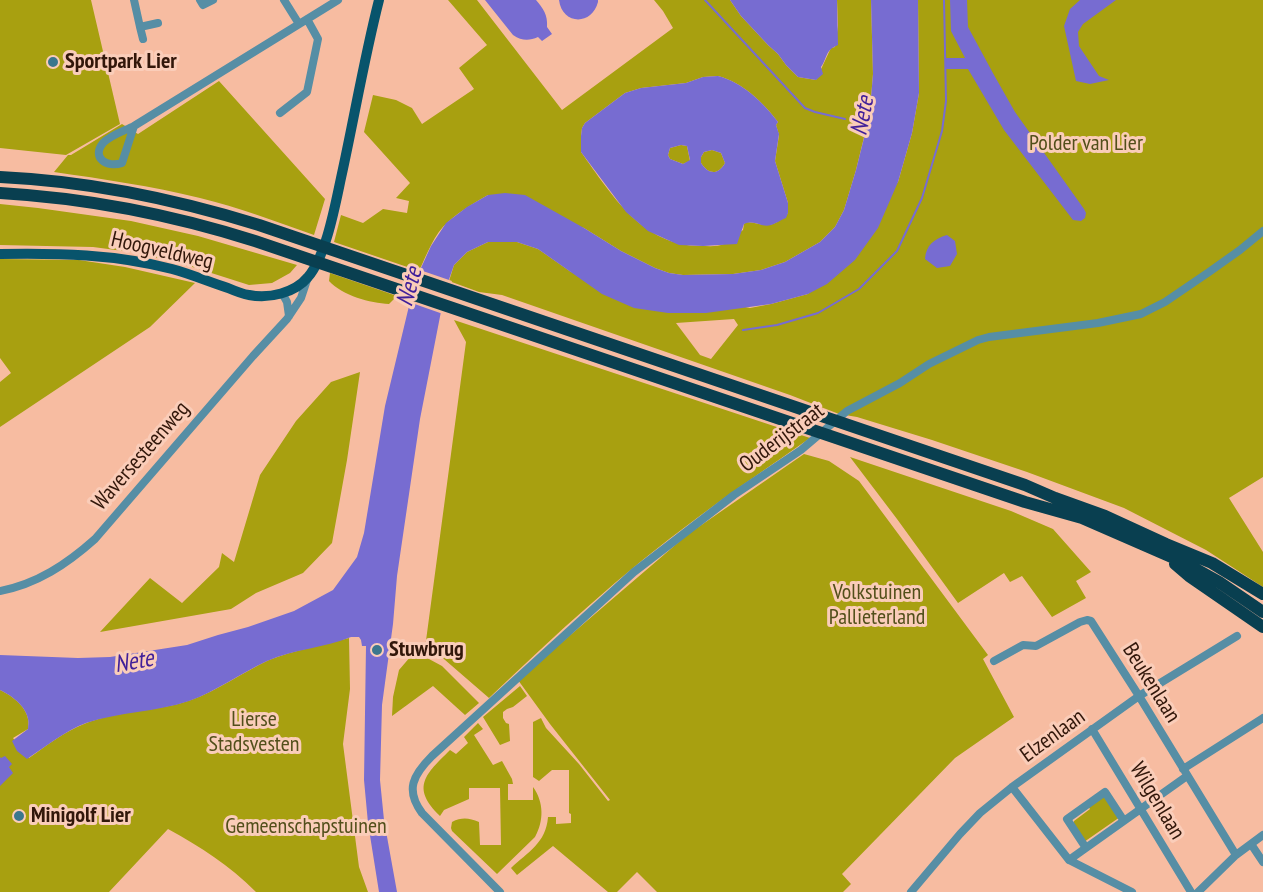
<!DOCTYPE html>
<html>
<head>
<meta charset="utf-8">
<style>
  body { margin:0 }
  canvas { display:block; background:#f7bca1 }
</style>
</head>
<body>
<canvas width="1263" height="892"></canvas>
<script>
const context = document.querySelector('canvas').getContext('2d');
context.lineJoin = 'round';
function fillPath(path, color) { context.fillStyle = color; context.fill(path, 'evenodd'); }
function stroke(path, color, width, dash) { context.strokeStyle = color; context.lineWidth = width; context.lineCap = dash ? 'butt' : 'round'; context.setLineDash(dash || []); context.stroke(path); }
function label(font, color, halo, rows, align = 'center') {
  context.font = font + ' "PT Sans Narrow",sans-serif'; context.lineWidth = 6; context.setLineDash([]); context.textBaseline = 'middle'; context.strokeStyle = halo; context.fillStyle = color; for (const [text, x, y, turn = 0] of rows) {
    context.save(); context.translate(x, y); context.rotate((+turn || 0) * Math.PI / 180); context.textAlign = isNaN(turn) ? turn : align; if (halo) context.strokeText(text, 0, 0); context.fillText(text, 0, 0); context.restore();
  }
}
fillPath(new Path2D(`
  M 0,0 L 91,0 L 120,124 L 66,155 L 0,148 Z
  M 448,0 L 477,0 L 562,110 L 673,28 L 663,11 L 654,0 L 730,0 L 741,16 L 768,45 L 778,54 L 786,65 L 798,77 L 816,80 L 829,52 L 831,48 L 835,47 L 838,26 L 837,0 L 871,0 L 873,74 L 871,98 L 868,121 L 856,170 L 844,210 L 835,227 L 820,242 L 785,262 L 761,270 L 733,274 L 683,275 L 669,273 L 655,268 L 621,251 L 584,228 L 488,195 C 474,203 460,211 448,222 C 434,234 427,254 419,271 L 334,242 L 341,215 L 363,223 L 383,209 L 407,213 L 409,201 L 396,198 L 410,183 L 364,132 L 373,95 L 396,100 L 412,108 L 422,124 L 474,89 L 459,68 L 487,45 ZM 718,76 C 742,82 763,102 778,122 L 776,125 L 779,135 L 775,161 L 788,203 L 788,213 C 782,218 775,226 766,225 C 760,225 754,222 746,222 L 744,224 L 743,230 C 737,234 731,240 724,244 C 718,247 708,246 701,246 C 642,246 612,195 581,152 L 581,136 L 582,128 L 585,123 L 625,93 L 641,88 L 686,83 L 703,77 Z
  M 918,0 L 1263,0 L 1263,477 L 1229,498 L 1263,552 L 1263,587 L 1206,550 L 1124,508 L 1027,472 L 932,440 L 857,417 L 839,414 L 790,395 L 502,295 L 479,292 L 449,281 L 454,265 L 467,252 L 488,242 L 517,242 L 538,249 L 571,272 L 750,308 L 771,304 L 808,294 L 898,182 L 912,133 L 919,93 ZM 734,319 L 738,325 L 711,359 L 700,355 L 676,323 Z
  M 219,81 L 325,199 L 314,235 C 277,222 238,207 200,198 C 151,186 103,179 54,172 L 68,155 L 71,155 L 122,124 L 138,134 Z
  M 681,145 L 687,146 L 690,161 L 683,164 L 670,159 L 668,155 L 670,148 Z
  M 712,150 L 721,153 L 725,163 C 718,176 708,174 701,163 L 701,157 L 704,152 Z
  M 0,204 L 38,208 L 131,221 L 198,236 L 297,265 L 290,273 L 272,283 L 249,285 L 180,263 L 131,252 L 93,247 L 0,245 Z
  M 0,259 L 79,260 L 125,267 L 195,283 L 150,327 L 0,427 L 0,382 L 11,373 L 0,358 Z
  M 330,273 L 397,296 L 389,304 C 370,303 343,296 329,281 Z
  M 454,320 L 810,438 C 772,465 734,490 697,518 C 623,572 555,635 489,698 L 437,653 L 425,648 L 466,342 Z
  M 360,372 L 347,460 L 332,543 L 303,573 L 256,593 L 231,609 L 100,632 L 150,578 L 182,603 L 219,567 L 222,553 L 234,562 L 260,475 L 296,421 L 331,382 Z
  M 804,454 L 829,461 L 859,481 L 988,655 L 983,659 L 1014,717 L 955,758 L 842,874 L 851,884 L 843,892 L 657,892 L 637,872 L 617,892 L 608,892 L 553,846 L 517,875 L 511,868 C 528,852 546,843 548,817 L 556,817 L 556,824 L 571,823 L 571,814 L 569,813 L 569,770 L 552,770 L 539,781 L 533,777 L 533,722 L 541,718 L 546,728 L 579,764 L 608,801 L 610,800 L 550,724 L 518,680 L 687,535 Z
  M 850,457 L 1011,511 L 1053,529 L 1091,572 L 1076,581 L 1086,598 L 1052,617 L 1022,576 L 1010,582 L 1004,573 L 958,603 L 897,519 Z
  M 349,638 L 350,689 L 343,744 L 359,867 L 368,892 L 256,892 C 229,865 201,847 168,829 L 109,892 L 0,892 L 0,690 C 11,695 26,706 28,719 C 29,722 28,726 28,729 L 13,738 L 29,758 C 46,746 64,732 84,724 C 118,710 157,712 191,700 C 219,690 243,672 269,660 C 295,650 323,645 349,638 Z
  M 411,656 L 429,659 L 442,666 L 479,703 L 465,715 L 433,686 L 392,716 L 393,697 L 399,670 Z
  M 520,686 L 527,696 L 513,707 L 507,709 L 503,712 L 503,718 L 506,723 L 509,724 L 510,741 L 500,745 L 483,717 Z
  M 478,723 L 483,729 L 474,735 L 493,765 L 502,761 L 512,779 L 513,784 L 508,784 L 508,800 L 533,800 L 533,787 C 544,802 544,821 535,837 L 497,874 L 452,831 L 451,828 L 452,822 C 462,817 469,818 479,822 L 480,845 L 501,845 L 500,788 L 469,788 L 469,799 L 444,810 L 440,816 C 410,787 426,774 450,750 L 456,754 L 468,743 L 464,737 Z
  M 1104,794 L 1120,817 L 1084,842 L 1074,827 L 1074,821 L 1090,809 L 1087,805 Z`), '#a8a010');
fillPath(new Path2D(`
  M 485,0 L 536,0 C 543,8 548,15 547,27 L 552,34 L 542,41 L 538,37 C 529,41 522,41 513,35 Z
  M 559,0 L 598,0 L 598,2 C 592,26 562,25 559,0 Z
  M 730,0 L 837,0 L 838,45 C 836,46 833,47 831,49 C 826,53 825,62 821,67 L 823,74 L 816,80 L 798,77 L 786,65 L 778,54 L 768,45 L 741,16 Z
  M 871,0 L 918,0 L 919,93 L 912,133 L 898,182 L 878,228 L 855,260 L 827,284 L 808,294 L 771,304 L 706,313 L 668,313 L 634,308 L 602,294 L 538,249 L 517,242 L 488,242 L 467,252 L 454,265 L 445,291 L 420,419 L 397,576 L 393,624 L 382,705 L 380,780 L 384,820 L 397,892 L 379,892 L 368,823 L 364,780 L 366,646 L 362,646 L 361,640 L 359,637 L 351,637 C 324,648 294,649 267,661 C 241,673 217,691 189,701 C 156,712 119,712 86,723 C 65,731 45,747 27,759 L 17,751 L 12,741 L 28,729 C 28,726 29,722 28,719 C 26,706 11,695 0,690 L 0,655 L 78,658 L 110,657 L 187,645 L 218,635 L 248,627 L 294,611 L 333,590 L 357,557 L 364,533 L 385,406 L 415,281 L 431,246 L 446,223 L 467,207 L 488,195 L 505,193 L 525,195 L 584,228 L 621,251 L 655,268 L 669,273 L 683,275 L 733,274 L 761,270 L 785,262 L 820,242 L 835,227 L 844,210 L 856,170 L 867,126 L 871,98 L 873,74 Z
  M 950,0 L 967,0 L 968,27 L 994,75 L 1015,112 L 1084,209 L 1086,213 L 1085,218 L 1081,221 L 1073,220 L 1004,130 L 968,69 L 946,69 L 945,58 L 965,58 L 951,31 Z
  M 1080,0 L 1116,0 L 1083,24 L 1078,32 L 1079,46 L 1099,76 L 1109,80 L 1090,84 L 1076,81 L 1064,26 L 1070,9 Z
  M 718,76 C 742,82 763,102 778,122 L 776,125 L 779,134 L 775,161 L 788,203 L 788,213 L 786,218 C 781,220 775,224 771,225 C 761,228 755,219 744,224 L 737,244 L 703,246 L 679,245 L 648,231 L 626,212 L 581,152 L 581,136 L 582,128 L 585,123 L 625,93 L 641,88 L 686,83 L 703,77 ZM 681,145 L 687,146 L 690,160 L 683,164 L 670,159 L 668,155 L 670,148 ZM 712,150 L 721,153 L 725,163 C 718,176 708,174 701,163 L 701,157 L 704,152 Z
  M 947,235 L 955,241 L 957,254 L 950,266 L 937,268 L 925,259 C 926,245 934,239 947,235 Z
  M 5,756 L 12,764 L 9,767 L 13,773 L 0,786 L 0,757 L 1,758 Z`), '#776cd1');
fillPath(new Path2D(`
  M 417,269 L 452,281 L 448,292 L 443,314 L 406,301 L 412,280 Z`), '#f7bca1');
stroke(new Path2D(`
  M 705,0 L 805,108 L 815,112 L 845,119
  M 743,330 L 777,325 L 818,313 L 859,289 L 897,251 L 922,198 L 942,131 L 946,101 L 944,0`), '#776cd1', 2);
stroke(new Path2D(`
  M 134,0 L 140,27 L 158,23
  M 200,0 L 203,5 L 213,0
  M 284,0 L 299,24
  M 140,27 L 143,39
  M 280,113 L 307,92 L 318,39 L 307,19
  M 134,126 L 338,0
  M 134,126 L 122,163 C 107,168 91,158 103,143 C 111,135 124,131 134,126 Z
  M 282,293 L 287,302 L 289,316
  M 0,591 C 37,584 67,564 95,539 L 253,356 L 287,319 L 301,298 L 308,277
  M 994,661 L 1023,645 L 1036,646 L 1080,622 L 1087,620 L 1091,621 L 1139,696 L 1236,855
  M 1092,729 L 1191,892
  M 1183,769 L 1263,718
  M 1012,787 L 1069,860 L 1132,892
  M 1251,844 L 1263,862
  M 1086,848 L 1067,819 L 1105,792 L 1124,821
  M 1069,860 L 1187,776
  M 500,892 L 422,813 C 405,790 413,775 432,756 L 634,572 L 734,495 L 801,450 L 847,411 L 900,383 L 929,364 L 978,340 L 989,337 L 1098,323 L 1141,314 L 1165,302 L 1209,272 L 1240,250 L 1263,231
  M 911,892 L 960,834 L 980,813 L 1012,787 L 1139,696 L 1237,636
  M 1198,892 L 1236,855 L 1263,835`), '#568ea5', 8);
stroke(new Path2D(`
  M 0,254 C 58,253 115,254 172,269 C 191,274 209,282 228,288 C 235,291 242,294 249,295 C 269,299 295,293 308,277 C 326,256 335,206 341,178 C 354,119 364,59 379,0`), '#08546c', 10);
stroke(new Path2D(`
  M 0,177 C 88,181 175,199 259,225 L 1025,485 L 1055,498 L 1105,516 L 1166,544 L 1212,563 L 1263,594
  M 0,193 C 86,198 173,215 255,241 L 1025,502 L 1082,518 L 1183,562 L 1219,582 L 1263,612
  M 1175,564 L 1189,576 L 1263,627`), '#093f50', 12);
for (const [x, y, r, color] of [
  [53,62,6,"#3b778e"],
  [377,650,6,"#3b778e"],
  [19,816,6,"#3b778e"]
]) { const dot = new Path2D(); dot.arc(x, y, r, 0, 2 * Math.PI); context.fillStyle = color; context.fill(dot); stroke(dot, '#facdb9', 2); }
label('bold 22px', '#32170a', '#facdb9', [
  ["Sportpark Lier",65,62],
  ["Stuwbrug",389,650],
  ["Minigolf Lier",31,816]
], 'left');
label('22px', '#524f1a', '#facdb9', [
  ["Polder van Lier",1086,144],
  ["Volkstuinen",877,593],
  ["Pallieterland",877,618],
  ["Lierse",254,720],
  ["Stadsvesten",254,745],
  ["Gemeenschapstuinen",306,827]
]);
label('22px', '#32170a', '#facdb9', [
  ["Hoogveldweg",162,251,13],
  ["Ouderijstraat",782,438,-37],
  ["Waversesteenweg",141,456,-49],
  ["Beukenlaan",1151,683,58],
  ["Elzenlaan",1053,736,-36],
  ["Wilgenlaan",1157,801,59]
]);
label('italic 24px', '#401f99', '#facdb9', [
  ["Nete",863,116,-79],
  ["Nete",410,287,-75],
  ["Nete",134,662,-10]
]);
</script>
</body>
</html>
